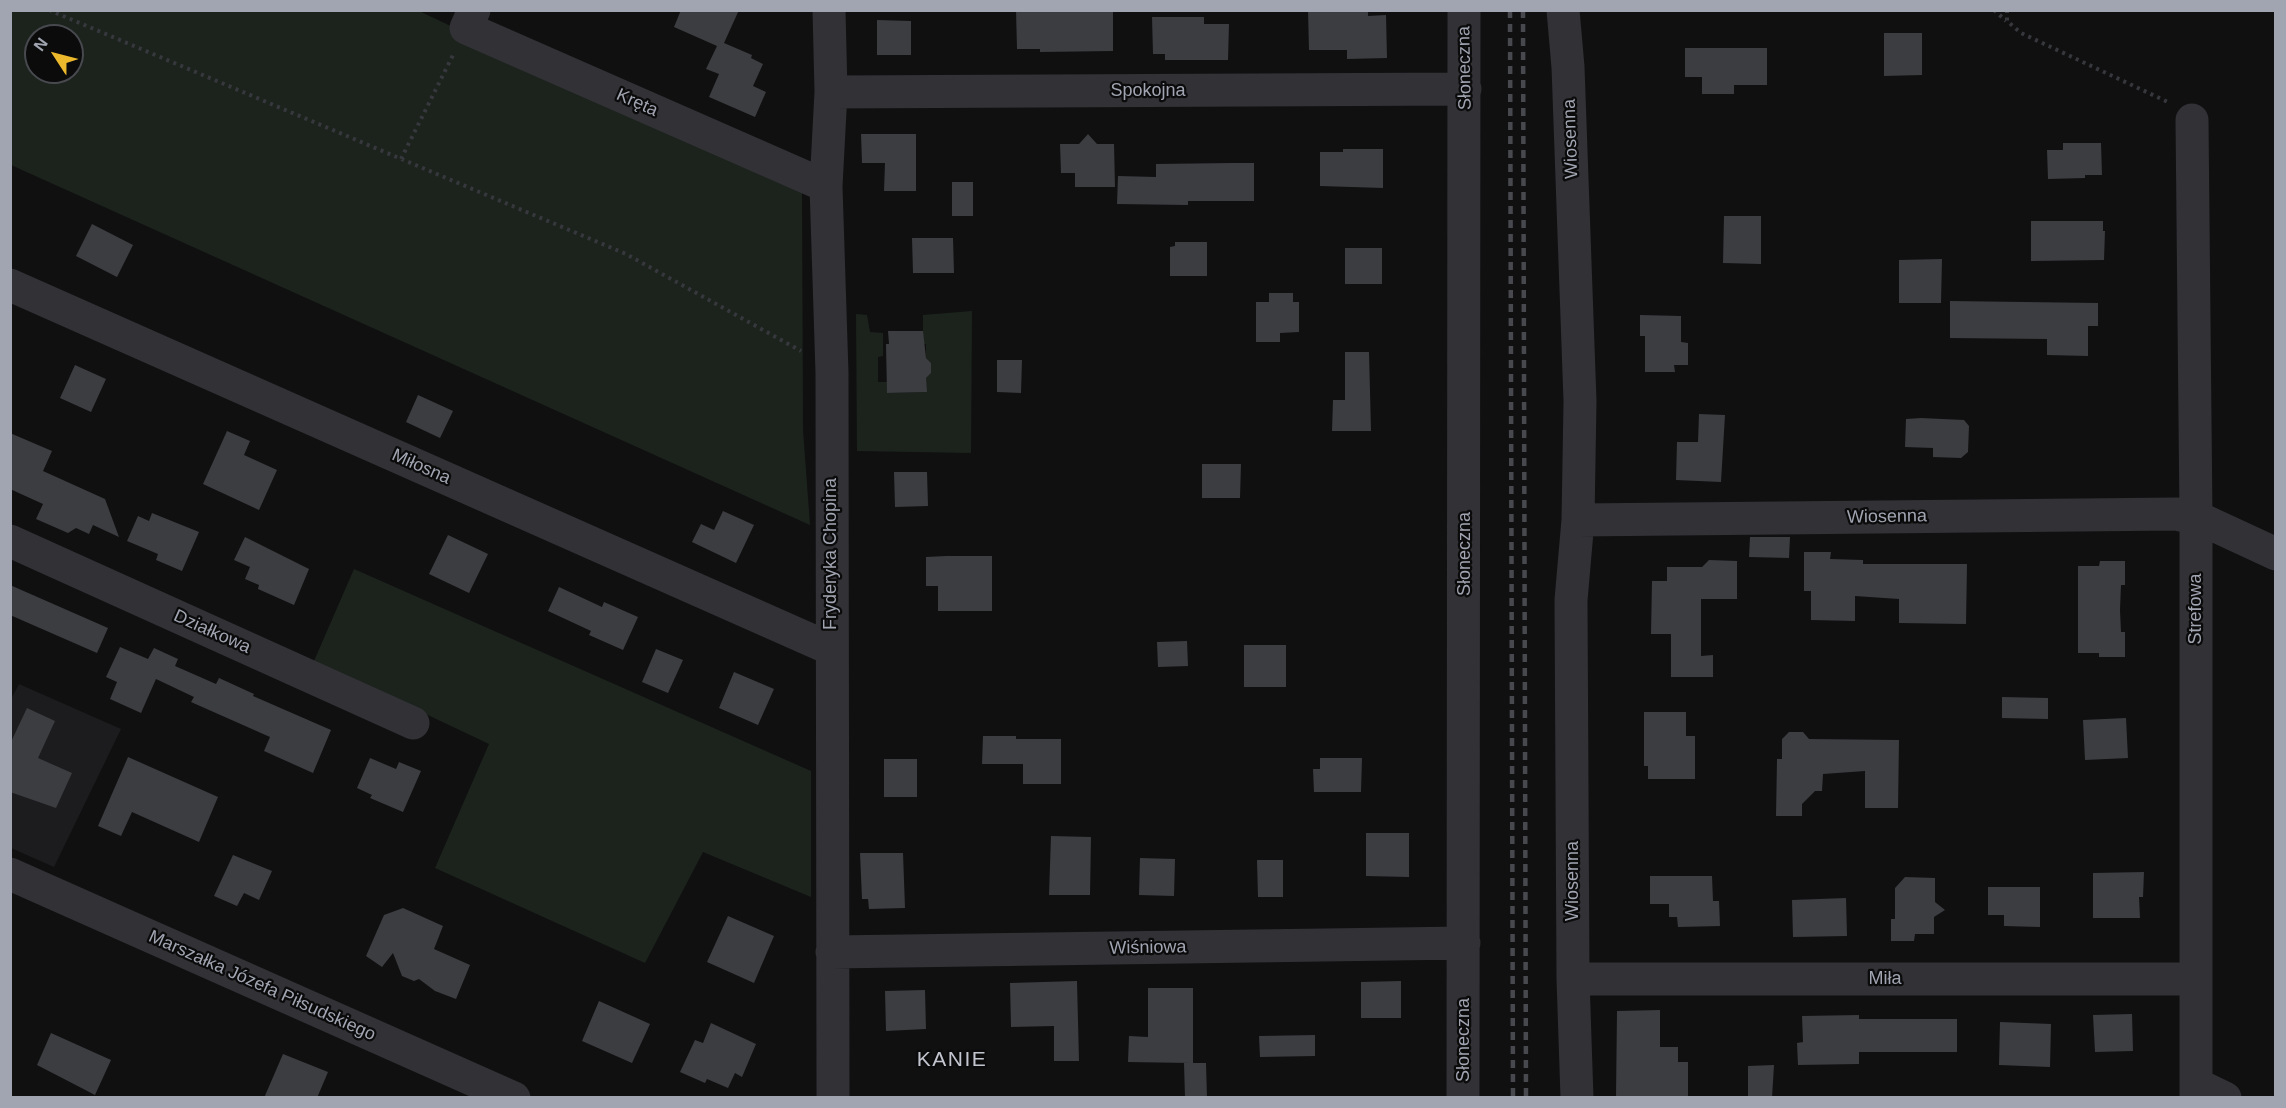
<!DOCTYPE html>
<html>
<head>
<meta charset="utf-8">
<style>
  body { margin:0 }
  #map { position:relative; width:2286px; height:1108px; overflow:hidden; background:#101011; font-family:Helvetica,sans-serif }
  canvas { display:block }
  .frame { position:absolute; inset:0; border:12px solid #a1a5b1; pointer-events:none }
  .north { position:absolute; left:24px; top:24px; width:60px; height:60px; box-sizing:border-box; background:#0b0b0c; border:2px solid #47494e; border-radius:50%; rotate:306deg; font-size:16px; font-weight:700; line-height:24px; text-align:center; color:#a1a5b1 }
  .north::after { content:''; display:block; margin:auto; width:21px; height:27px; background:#ecb92c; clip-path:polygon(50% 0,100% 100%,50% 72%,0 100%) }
</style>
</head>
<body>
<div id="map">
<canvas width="2286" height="1108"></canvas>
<div class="frame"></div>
<div class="north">N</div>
</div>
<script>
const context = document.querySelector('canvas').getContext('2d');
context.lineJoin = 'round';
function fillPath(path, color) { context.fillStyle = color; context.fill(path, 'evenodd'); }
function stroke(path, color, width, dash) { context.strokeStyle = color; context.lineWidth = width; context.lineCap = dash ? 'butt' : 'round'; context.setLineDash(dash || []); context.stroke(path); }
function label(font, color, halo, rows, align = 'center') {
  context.font = font + ' Helvetica,sans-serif'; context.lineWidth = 4.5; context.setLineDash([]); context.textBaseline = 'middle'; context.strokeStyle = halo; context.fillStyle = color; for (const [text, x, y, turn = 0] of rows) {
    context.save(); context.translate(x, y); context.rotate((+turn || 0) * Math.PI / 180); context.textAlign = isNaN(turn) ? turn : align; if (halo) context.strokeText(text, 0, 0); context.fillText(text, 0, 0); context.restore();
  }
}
fillPath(new Path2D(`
  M 19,684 L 121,729 L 54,867 L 11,848 L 10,701 Z`), '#1c1c1e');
fillPath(new Path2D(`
  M 11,11 L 419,11 L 802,192 L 803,430 L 810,525 L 11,165 ZM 36,36 L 72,36 L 72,72 L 36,72 Z
  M 972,311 L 971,453 L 857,451 L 856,314 L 867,315 L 870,332 L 883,333 L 883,356 L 878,357 L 878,382 L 887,382 L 887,393 L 926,392 L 926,378 L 931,373 L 931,363 L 926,358 L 926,344 L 923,344 L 923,315 Z
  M 354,569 L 811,771 L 811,897 L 703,852 L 645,963 L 435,868 L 489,744 L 314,661 Z`), '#1c231d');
fillPath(new Path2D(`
  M 681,10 L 739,10 L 724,43 L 752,55 L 751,58 L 763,64 L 753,86 L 766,92 L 755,117 L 709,97 L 719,74 L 706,69 L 717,46 L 674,27 Z
  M 1016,10 L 1113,10 L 1113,51 L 1040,52 L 1040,49 L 1017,49 Z
  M 1308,10 L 1368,10 L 1368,16 L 1386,15 L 1387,58 L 1347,59 L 1347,50 L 1309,50 Z
  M 1152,17 L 1204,17 L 1204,24 L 1229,24 L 1228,60 L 1165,60 L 1165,54 L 1153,54 Z
  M 877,20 L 911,21 L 911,55 L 877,55 Z
  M 1884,33 L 1922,33 L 1922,75 L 1884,76 Z
  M 1685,48 L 1767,48 L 1767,85 L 1734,85 L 1734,94 L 1702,94 L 1702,77 L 1685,77 Z
  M 861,134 L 916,134 L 916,191 L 884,191 L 885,163 L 862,163 Z
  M 1088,134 L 1097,144 L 1114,144 L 1115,187 L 1075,187 L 1075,173 L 1061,173 L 1060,144 L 1079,144 Z
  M 2063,143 L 2101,143 L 2102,175 L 2085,175 L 2085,178 L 2048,179 L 2047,150 L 2063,150 Z
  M 1343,149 L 1383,149 L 1383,188 L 1320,186 L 1320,152 L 1343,152 Z
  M 1232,163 L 1254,163 L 1254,201 L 1188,201 L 1188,205 L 1117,204 L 1118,176 L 1156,177 L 1156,164 Z
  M 952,182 L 973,182 L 973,216 L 952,216 Z
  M 1724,216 L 1761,216 L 1761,264 L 1723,263 Z
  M 2031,221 L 2103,221 L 2103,231 L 2105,231 L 2104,260 L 2031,261 Z
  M 92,224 L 133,245 L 117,277 L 76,256 Z
  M 912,238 L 953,238 L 954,273 L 913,273 Z
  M 1175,242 L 1207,242 L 1207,276 L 1170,276 L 1170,247 L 1175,246 Z
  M 1345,248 L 1382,248 L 1382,284 L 1345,284 Z
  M 1942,259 L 1941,303 L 1899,303 L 1899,260 Z
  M 1269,293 L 1293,293 L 1293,302 L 1299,302 L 1299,332 L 1280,333 L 1280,342 L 1256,342 L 1256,302 L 1269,302 Z
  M 1950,301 L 2098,303 L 2098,326 L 2088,326 L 2088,356 L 2047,355 L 2047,339 L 1950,338 Z
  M 1640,315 L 1681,316 L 1681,342 L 1688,343 L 1688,365 L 1674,365 L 1675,372 L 1645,372 L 1645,336 L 1640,336 Z
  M 888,331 L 923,331 L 926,358 L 931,363 L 931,373 L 926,378 L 927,392 L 887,393 L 886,344 L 889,344 Z
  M 1345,352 L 1369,352 L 1371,431 L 1332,431 L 1333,400 L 1345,400 Z
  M 997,360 L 1022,360 L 1021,393 L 997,392 Z
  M 75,365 L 106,379 L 91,412 L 60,398 Z
  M 418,395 L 453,411 L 440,438 L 406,422 Z
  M 1699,414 L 1725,415 L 1721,482 L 1676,480 L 1677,442 L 1698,442 Z
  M 1921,418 L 1964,420 L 1969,426 L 1968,452 L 1961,458 L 1933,457 L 1933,448 L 1905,447 L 1906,419 Z
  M 227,431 L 250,441 L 244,455 L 277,470 L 259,510 L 203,484 Z
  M 10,433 L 52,451 L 43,471 L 105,499 L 119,537 L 93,525 L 89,534 L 76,528 L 68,533 L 36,519 L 43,504 L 10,489 Z
  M 1202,464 L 1241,464 L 1240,498 L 1202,498 Z
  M 894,472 L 927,472 L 928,506 L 895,507 Z
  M 723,511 L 754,525 L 736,563 L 692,542 L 701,524 L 714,530 Z
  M 152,513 L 199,532 L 182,571 L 156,560 L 158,554 L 127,541 L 138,516 L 149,521 Z
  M 448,535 L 488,554 L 469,593 L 429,574 Z
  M 245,537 L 309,569 L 294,605 L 258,589 L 259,585 L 245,579 L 250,567 L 234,560 Z
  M 1750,537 L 1790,537 L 1789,558 L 1749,557 Z
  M 1804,552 L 1831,552 L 1830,559 L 1863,560 L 1863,564 L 1967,564 L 1966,624 L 1899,623 L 1899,599 L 1855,596 L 1855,621 L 1811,620 L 1811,591 L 1804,591 Z
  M 946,556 L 992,556 L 992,611 L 938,611 L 938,586 L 926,586 L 926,557 Z
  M 1709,560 L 1737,561 L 1737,599 L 1701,599 L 1701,656 L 1713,655 L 1713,677 L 1671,677 L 1671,634 L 1651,634 L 1652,581 L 1667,581 L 1667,567 L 1702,567 Z
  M 2100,561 L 2125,561 L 2125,585 L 2121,585 L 2120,610 L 2121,632 L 2125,632 L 2125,657 L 2099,657 L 2099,653 L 2078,653 L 2078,566 L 2099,566 Z
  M 10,585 L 108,628 L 97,653 L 10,615 Z
  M 559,587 L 602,607 L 604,602 L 638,617 L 623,650 L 589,635 L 591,631 L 548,611 Z
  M 1187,641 L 1188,666 L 1158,667 L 1157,642 Z
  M 1244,645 L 1286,645 L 1286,687 L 1244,687 Z
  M 120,647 L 148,659 L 154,648 L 178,659 L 175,666 L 216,684 L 219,678 L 254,694 L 253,696 L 331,730 L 313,773 L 264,751 L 270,737 L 191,702 L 194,697 L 156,679 L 141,713 L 110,699 L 117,682 L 106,677 Z
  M 656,649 L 683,660 L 668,693 L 642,682 Z
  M 734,672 L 774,689 L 758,725 L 719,708 Z
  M 2002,697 L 2048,698 L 2048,719 L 2002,718 Z
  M 27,708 L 55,721 L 38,758 L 72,773 L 56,808 L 10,792 L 10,744 Z
  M 1644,712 L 1686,712 L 1686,736 L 1695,736 L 1695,779 L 1648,779 L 1648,766 L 1644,766 Z
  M 2126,718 L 2128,758 L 2085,760 L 2083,720 Z
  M 1789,732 L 1803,732 L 1809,739 L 1899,740 L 1898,808 L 1865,808 L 1865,771 L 1823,774 L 1822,791 L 1815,791 L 1802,804 L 1802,816 L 1776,816 L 1777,759 L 1782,759 L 1782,739 Z
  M 983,736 L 1016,736 L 1016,739 L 1061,739 L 1061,784 L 1023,784 L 1023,764 L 982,764 Z
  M 128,757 L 218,797 L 199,842 L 132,812 L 121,836 L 98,826 Z
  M 370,758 L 396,769 L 399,762 L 421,771 L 403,812 L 370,798 L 372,795 L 357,788 Z
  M 1320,758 L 1362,758 L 1361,792 L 1314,792 L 1313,769 L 1320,769 Z
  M 884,759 L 917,759 L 917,797 L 884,797 Z
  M 1366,833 L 1409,833 L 1409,877 L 1366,876 Z
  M 1051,836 L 1091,837 L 1090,895 L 1049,895 Z
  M 860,853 L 903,853 L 905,908 L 869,909 L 868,899 L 862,899 Z
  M 233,855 L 272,871 L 259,900 L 244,893 L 237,906 L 214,896 Z
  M 1140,858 L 1175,859 L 1174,896 L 1139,895 Z
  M 1257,860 L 1283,860 L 1283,897 L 1258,897 Z
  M 2144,872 L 2143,897 L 2139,897 L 2140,918 L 2093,918 L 2093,873 Z
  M 1650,876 L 1712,876 L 1713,901 L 1719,901 L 1720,926 L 1678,927 L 1677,917 L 1669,917 L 1669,904 L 1650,904 Z
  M 1905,877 L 1935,878 L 1935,902 L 1945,910 L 1934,917 L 1934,934 L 1915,934 L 1914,941 L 1891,941 L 1891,919 L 1895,919 L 1895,888 Z
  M 1988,887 L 2040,887 L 2040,927 L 2004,926 L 2004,915 L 1988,915 Z
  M 1846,898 L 1847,936 L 1793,937 L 1792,900 Z
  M 403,908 L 443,926 L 434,949 L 470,965 L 456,999 L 435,991 L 419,979 L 414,981 L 402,976 L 393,953 L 382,967 L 366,956 L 384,915 Z
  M 728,916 L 774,936 L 754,983 L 707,962 Z
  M 1077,981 L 1079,1061 L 1054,1061 L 1054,1026 L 1011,1027 L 1010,983 Z
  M 1401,981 L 1401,1018 L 1361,1018 L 1361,982 Z
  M 1148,988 L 1193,988 L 1193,1063 L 1206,1063 L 1207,1098 L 1185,1098 L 1184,1063 L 1191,1063 L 1128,1062 L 1129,1036 L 1148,1037 Z
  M 925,990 L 926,1029 L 886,1031 L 885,991 Z
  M 599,1001 L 650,1024 L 632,1063 L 582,1041 Z
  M 1660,1010 L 1660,1047 L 1678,1047 L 1678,1062 L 1688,1062 L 1688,1097 L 1616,1097 L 1617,1011 Z
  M 2132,1014 L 2133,1051 L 2095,1052 L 2093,1015 Z
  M 1859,1015 L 1859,1019 L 1957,1019 L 1957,1052 L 1859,1052 L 1859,1064 L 1798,1065 L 1797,1043 L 1803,1042 L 1802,1016 Z
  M 2000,1022 L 2051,1024 L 2050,1067 L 1999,1065 Z
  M 711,1023 L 756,1044 L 742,1077 L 735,1073 L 728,1088 L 707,1079 L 705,1083 L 680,1072 L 695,1040 L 703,1043 Z
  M 51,1033 L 111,1060 L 95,1095 L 37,1065 Z
  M 1315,1035 L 1315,1056 L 1260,1057 L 1259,1036 Z
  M 283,1054 L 328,1072 L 317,1098 L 264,1098 Z
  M 1774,1065 L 1772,1098 L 1748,1098 L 1748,1066 Z`), '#3c3d41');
stroke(new Path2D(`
  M 49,10 L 626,254 L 801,351
  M 1994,10 L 2006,21
  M 2007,10 L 2007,21 L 2021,33 L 2170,103
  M 401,159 L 453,55`), '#37383d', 4, [3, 4.5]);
stroke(new Path2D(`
  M 474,10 L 466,28 L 826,186
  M 829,10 L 831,92 L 826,186 L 832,373 L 833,1098
  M 1563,10 L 1568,67 L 1580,401 L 1578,520 L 1571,600 L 1573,979 L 1577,1098
  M 831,92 L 1465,89
  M 2192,120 L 2196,518 L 2196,1098
  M 10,285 L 831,649
  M 1578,520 L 2177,514 L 2207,522 L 2276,554
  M 10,541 L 413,723
  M 10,874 L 514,1098
  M 832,952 L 1464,943
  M 1573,979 L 2196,979
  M 2196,1084 L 2225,1098
  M 1463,1098 L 1464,10`), '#313136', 33);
stroke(new Path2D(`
  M 1510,10 L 1513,1098
  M 1523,10 L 1526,1098`), '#48494f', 4.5, [8, 6]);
label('18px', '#a1a5b1', '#0b0b0c', [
  ["Słoneczna",1465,68,-91],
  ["Spokojna",1148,91],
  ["Kręta",637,103,24],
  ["Wiosenna",1571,139,-92],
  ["Miłosna",421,467,24],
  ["Wiosenna",1887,517,-1],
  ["Fryderyka Chopina",831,554,-90],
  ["Słoneczna",1465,554,-90],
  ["Strefowa",2196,609,-90],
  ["Działkowa",212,632,24],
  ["Wiosenna",1573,881,-90],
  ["Wiśniowa",1148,948,-1],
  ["Miła",1885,979],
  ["Marszałka Józefa Piłsudskiego",262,986,24],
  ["Słoneczna",1464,1040,-90]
]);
context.letterSpacing = '1.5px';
label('21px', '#c2c4ce', '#0b0b0c', [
  ["KANIE",952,1060]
]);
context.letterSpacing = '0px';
</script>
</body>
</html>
